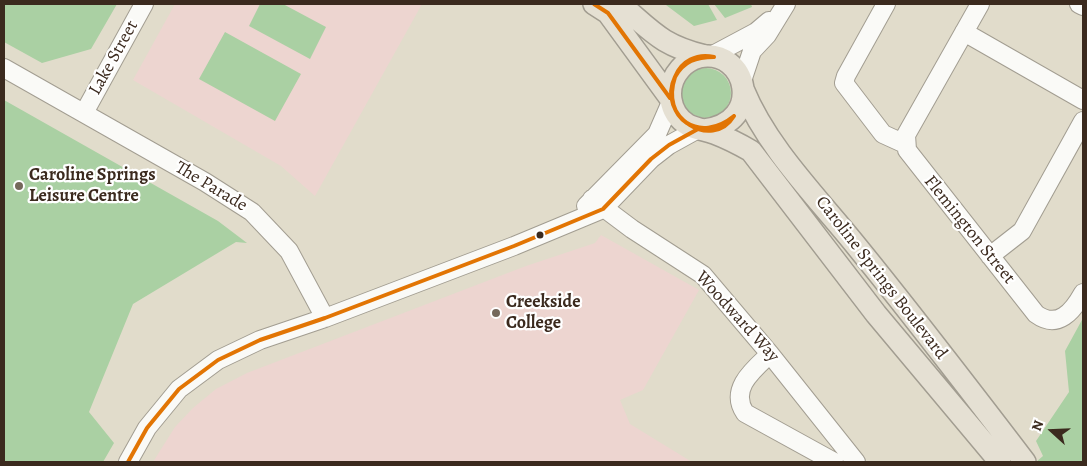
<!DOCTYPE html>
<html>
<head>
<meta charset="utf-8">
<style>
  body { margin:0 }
  #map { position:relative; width:1087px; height:466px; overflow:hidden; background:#e1dccb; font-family:Alegreya,serif }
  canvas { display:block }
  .frame { position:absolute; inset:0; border:5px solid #3b2a1e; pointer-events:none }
  .north { position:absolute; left:1027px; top:406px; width:50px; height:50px; -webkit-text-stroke:4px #fff; paint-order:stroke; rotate:290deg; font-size:14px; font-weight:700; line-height:20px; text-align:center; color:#3b2a1e }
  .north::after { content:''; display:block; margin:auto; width:18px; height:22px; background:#3b2a1e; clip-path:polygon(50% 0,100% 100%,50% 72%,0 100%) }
</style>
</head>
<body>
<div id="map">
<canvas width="1087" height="466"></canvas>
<div class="frame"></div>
<div class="north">N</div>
</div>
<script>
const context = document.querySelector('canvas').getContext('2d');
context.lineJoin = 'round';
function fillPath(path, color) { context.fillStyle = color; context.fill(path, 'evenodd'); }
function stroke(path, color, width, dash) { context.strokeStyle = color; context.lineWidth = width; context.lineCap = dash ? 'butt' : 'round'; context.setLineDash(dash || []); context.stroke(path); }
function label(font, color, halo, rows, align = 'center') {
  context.font = font + ' Alegreya,serif'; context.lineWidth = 4.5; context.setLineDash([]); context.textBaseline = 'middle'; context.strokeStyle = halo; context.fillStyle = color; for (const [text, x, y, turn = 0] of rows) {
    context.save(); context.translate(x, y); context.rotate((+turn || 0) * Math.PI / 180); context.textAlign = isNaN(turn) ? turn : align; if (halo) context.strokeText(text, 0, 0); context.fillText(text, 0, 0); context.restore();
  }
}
fillPath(new Path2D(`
  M 175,4 L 422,4 L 315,196 L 281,166 L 133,80 Z
  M 601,235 L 699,290 L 643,390 L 620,400 L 630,424 L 692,462 L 153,462 L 175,427 L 193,408 L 216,389 L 247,373 L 526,266 L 595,243 Z`), '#edd5d0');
fillPath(new Path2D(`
  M 4,4 L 117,4 L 91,49 L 42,63 L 4,42 Z
  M 260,4 L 283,4 L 326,27 L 310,59 L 249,26 Z
  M 667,4 L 708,4 L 717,20 L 694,26 L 666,5 Z
  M 714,4 L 751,4 L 752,7 L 725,18 Z
  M 225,32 L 301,74 L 275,121 L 199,79 Z
  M681 93a25 25 0 1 1 50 0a25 25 0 1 1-50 0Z
  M 4,100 L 218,221 L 247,243 L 236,242 L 133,304 L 89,412 L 114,443 L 103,462 L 4,462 Z
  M 1083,318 L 1083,462 L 1036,462 L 1043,456 L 1036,441 L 1069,392 L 1065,351 Z`), '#aad0a3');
const minor = new Path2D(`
  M 886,4 L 846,76 L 844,83 L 883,134 L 905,144
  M 980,4 L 906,135 L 907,150 L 1036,314 C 1058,330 1073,311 1083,293
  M 1079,4 L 1083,6
  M 964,32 L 1083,100
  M 711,56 L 756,32 L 769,21
  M 4,68 L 205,182 L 252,212 L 289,251 L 325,318
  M 742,81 L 752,51 L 767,35 L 786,4
  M 84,113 L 144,4
  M 592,199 L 632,229 L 703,275 L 770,354 L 856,462
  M 586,206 L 657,134 L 671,102
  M 990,256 L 1022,231 L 1083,121
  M 770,354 C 753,370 729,389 745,413 L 834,462
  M 128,462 L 147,428 L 179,389 L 218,360 L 260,340 L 325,318 L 514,246 L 603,209 L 651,159 L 669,145 L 698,129`);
const major = new Path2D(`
  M 594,4 L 608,13 L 670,98
  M 620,4 C 653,32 661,45 705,56
  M 743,89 C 767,148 818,198 858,248 C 915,318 970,390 1025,462
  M 704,130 C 765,123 748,47 699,57 C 691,59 685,63 680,69 C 665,86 668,113 688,125 C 696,129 705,130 714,133 C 727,138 739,144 751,151 L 876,314 L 1000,462`);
stroke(minor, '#a29d91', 20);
stroke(major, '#a29d91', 24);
stroke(minor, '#fafaf7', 18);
stroke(major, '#e5e0d3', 21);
stroke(new Path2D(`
  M 594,4 L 608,13 L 670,98
  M 675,77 C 661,119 700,144 734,116
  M 675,77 C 656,116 712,152 734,116
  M 675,77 C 681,61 697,53 714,57
  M 675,77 C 684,61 696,57 714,57
  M 128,462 L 147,428 L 179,389 L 218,360 L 260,340 L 325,318 L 514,246 L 603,209 L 651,159 L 669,145 L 698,129`), '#e27504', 4);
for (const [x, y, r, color] of [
  [19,186,5,"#75685b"],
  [540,235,4.5,"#3b2a1e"],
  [496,313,5,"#75685b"]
]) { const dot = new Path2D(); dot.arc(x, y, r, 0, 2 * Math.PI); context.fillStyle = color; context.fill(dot); stroke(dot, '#fff', 2); }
label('18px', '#3b2a1e', '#fff', [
  ["Lake Street",114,58,-61],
  ["The Parade",211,187,31],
  ["Flemington Street",969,230,51],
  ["Caroline Springs Boulevard",881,278,52],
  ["Woodward Way",737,317,48]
]);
label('bold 18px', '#3b2a1e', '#fff', [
  ["Caroline Springs",29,176],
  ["Leisure Centre",29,197],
  ["Creekside",506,303],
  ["College",506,324]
], 'left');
</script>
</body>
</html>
